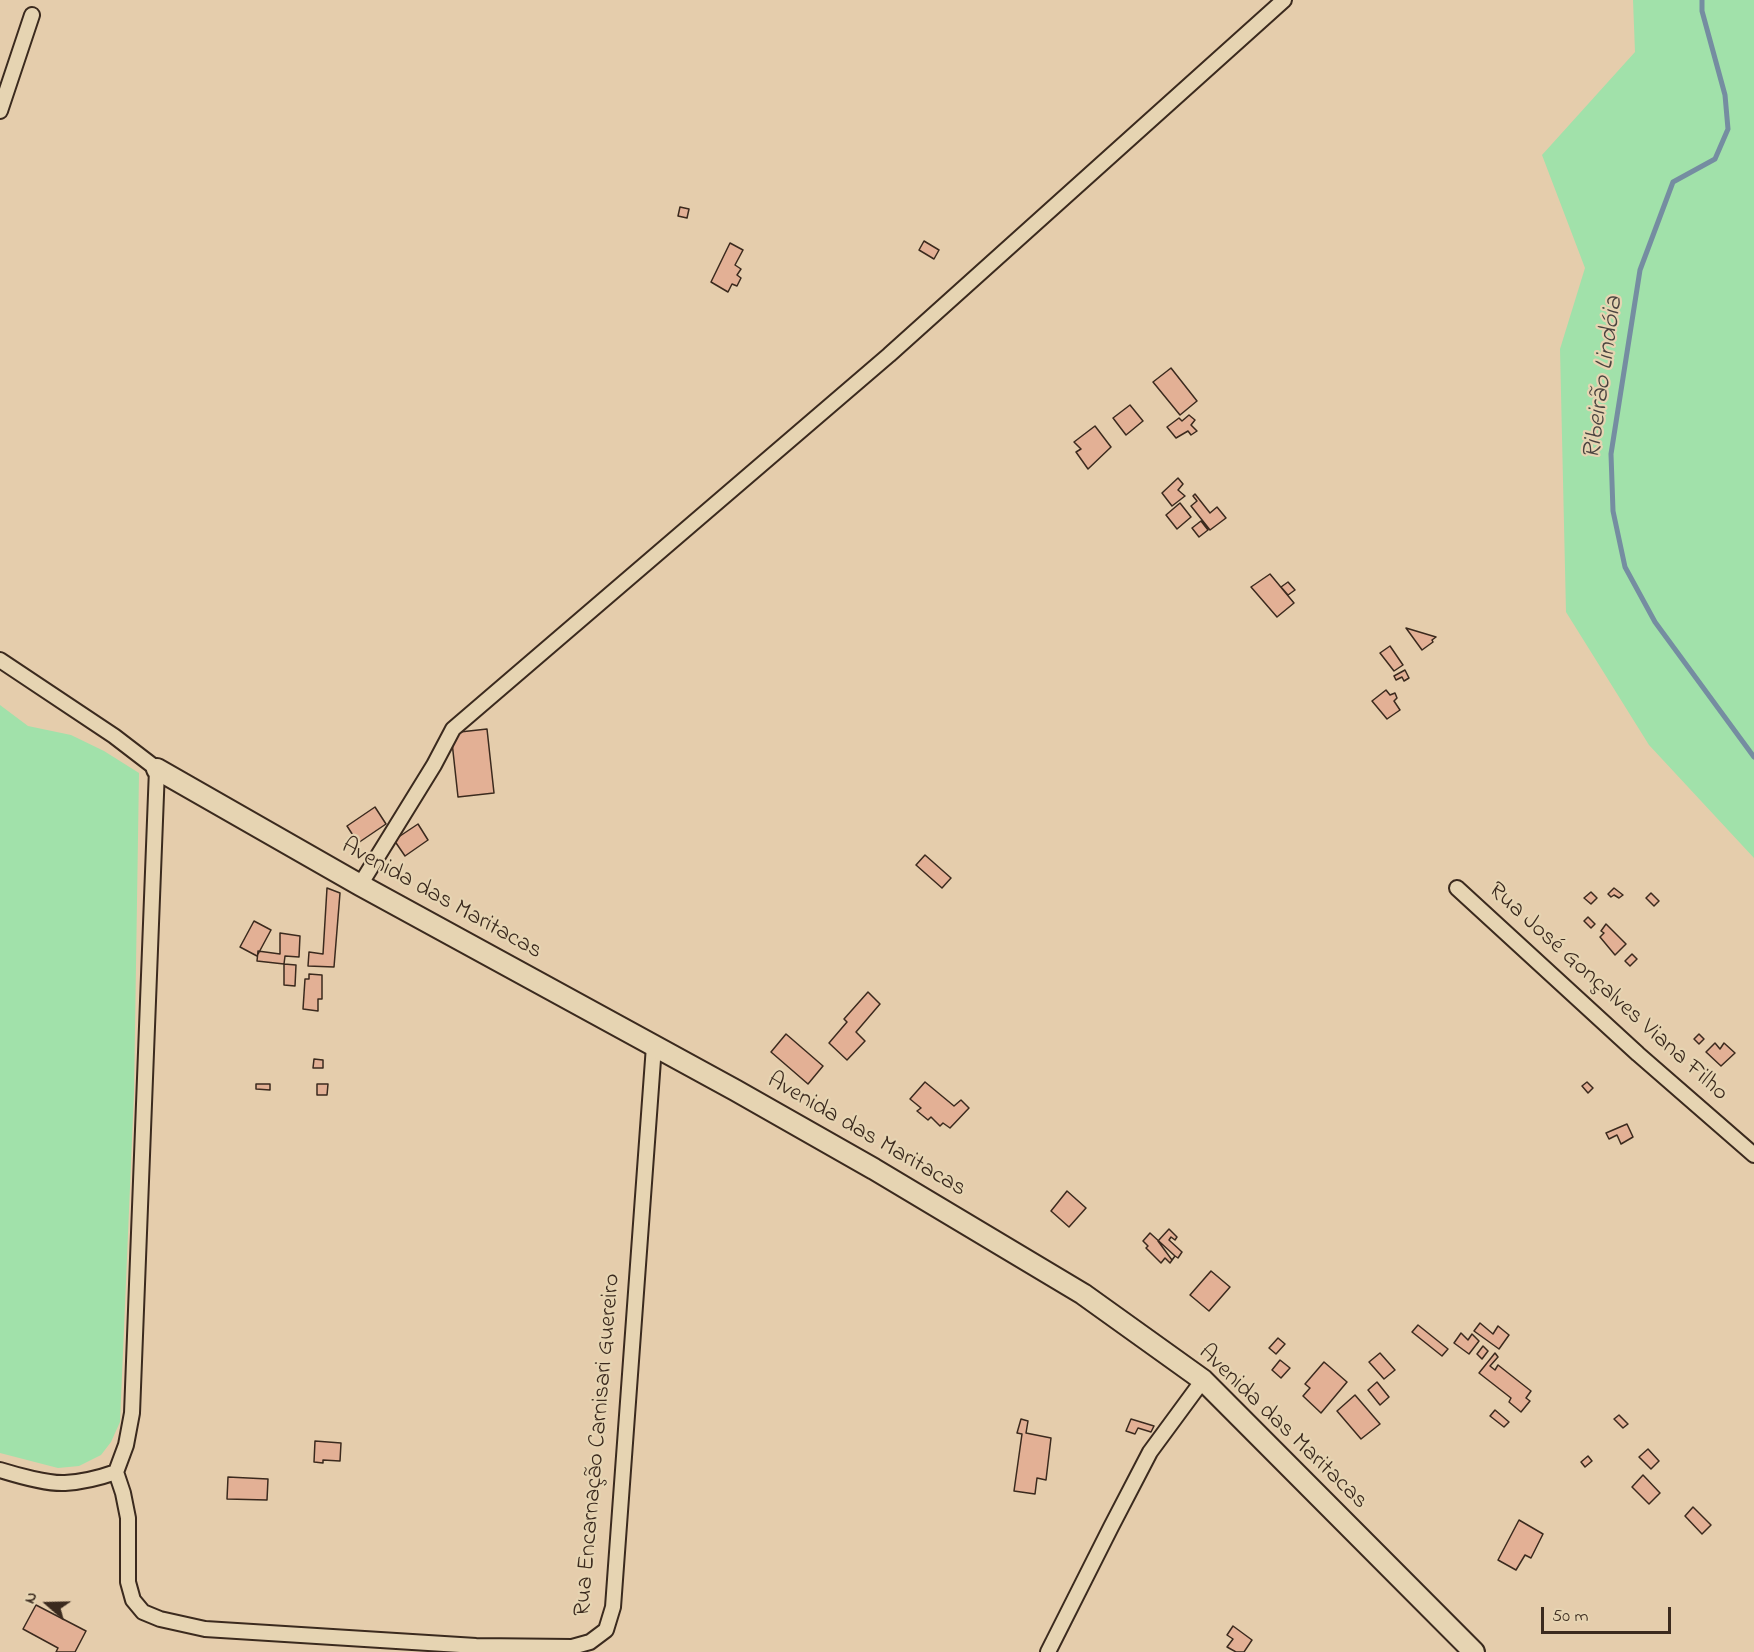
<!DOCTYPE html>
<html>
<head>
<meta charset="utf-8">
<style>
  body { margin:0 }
  #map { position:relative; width:1754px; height:1652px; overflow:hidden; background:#e5cdac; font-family:"Indie Flower",sans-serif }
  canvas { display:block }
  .north { position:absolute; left:18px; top:1574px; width:60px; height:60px; -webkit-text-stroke:4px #e6d4b2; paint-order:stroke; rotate:290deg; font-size:16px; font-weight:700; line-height:24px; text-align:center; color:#3b2a1e }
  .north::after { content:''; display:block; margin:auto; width:21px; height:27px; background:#3b2a1e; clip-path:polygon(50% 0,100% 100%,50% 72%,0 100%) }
  .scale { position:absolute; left:1541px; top:1607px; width:130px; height:27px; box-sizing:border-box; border:3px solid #3b2a1e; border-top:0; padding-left:8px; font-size:18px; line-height:21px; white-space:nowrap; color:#3b2a1e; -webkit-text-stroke:4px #e6d4b2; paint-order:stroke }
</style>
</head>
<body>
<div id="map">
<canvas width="1754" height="1652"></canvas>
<div class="north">N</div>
<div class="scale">50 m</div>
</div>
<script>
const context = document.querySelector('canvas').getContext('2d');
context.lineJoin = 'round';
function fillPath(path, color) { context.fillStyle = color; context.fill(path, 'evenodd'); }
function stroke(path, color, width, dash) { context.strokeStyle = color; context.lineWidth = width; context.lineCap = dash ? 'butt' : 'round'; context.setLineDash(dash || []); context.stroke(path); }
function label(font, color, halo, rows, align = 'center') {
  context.font = font + ' "Indie Flower",sans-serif'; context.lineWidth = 4.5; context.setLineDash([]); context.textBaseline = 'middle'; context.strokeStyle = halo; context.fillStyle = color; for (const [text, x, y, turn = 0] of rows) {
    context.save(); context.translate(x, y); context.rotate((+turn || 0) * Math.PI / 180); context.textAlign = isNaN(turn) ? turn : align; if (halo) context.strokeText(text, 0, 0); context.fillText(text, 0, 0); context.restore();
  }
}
fillPath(new Path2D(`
  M 1633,0 L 1754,0 L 1754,858 L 1649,745 L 1566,612 L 1560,349 L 1585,268 L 1542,155 L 1635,52 Z
  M 0,705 L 28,726 L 71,735 L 104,751 L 139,773 L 134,1093 L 120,1422 L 111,1442 L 101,1455 L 79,1466 L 58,1468 L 0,1453 Z`), '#a1e1aa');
stroke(new Path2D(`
  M 1702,0 L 1702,11 L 1725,95 L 1728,129 L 1715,159 L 1673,182 L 1640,270 L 1611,454 L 1613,511 L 1625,567 L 1655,622 L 1754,757`), '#758da1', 5);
const building = new Path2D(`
  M 680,207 L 689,209 L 687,218 L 678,216 Z
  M 924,241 L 939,250 L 934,259 L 919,250 Z
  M 730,243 L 743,250 L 735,265 L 741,269 L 737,275 L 741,278 L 737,286 L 732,284 L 728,292 L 711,282 Z
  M 1171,368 L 1197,401 L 1180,415 L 1153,382 Z
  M 1130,405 L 1143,421 L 1126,435 L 1113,418 Z
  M 1189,415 L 1195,420 L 1191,425 L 1197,431 L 1191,435 L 1188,431 L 1176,438 L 1167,427 L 1179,418 L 1182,421 Z
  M 1095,426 L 1111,447 L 1088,469 L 1076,452 L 1081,449 L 1074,442 Z
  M 1178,478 L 1183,484 L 1178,490 L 1185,496 L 1172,506 L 1162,493 Z
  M 1195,494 L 1210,513 L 1217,507 L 1226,518 L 1210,530 L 1191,506 L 1197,501 L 1193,496 Z
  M 1180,503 L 1191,517 L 1177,529 L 1166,515 Z
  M 1201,521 L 1208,530 L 1199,537 L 1192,528 Z
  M 1270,574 L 1294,603 L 1277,617 L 1251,587 Z
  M 1288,582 L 1295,590 L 1288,595 L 1281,587 Z
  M 1406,628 L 1436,637 L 1432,640 L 1433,642 L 1422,650 Z
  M 1390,646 L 1403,665 L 1394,671 L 1380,653 Z
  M 1405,670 L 1409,678 L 1404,681 L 1402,677 L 1396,680 L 1394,676 Z
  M 1386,690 L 1390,695 L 1395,693 L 1397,698 L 1394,701 L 1400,710 L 1387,719 L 1372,701 Z
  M 487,729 L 494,793 L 458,797 L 451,733 Z
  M 375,807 L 386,824 L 358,843 L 347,826 Z
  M 418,824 L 428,840 L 405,856 L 394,840 Z
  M 925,855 L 951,878 L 942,888 L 916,865 Z
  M 327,888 L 340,893 L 334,967 L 308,966 L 309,952 L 323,954 Z
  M 1614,888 L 1623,895 L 1619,898 L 1614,895 L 1611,897 L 1608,894 Z
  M 1591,892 L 1597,898 L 1591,904 L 1584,898 Z
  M 1651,893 L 1659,901 L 1654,906 L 1646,898 Z
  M 1588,917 L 1595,924 L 1591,928 L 1584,921 Z
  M 254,921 L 271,930 L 257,956 L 240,947 Z
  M 1606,924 L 1626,944 L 1615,955 L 1600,937 L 1604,933 L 1601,931 Z
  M 280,933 L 300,936 L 299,957 L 285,956 L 284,964 L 257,961 L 258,951 L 280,954 Z
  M 1632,954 L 1637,959 L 1630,966 L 1625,961 Z
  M 284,964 L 296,965 L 295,986 L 284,985 Z
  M 309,974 L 322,975 L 322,999 L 318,999 L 318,1011 L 303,1009 L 305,979 L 309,979 Z
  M 868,992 L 880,1004 L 856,1032 L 865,1041 L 847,1060 L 829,1043 L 847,1022 L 844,1019 Z
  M 786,1034 L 823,1066 L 808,1084 L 771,1052 Z
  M 1699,1034 L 1704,1039 L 1699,1044 L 1694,1039 Z
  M 1715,1043 L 1720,1049 L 1724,1043 L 1735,1053 L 1721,1066 L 1706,1052 Z
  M 314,1059 L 323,1060 L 323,1068 L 313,1068 Z
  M 925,1082 L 954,1106 L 961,1100 L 969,1108 L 950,1128 L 943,1123 L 940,1126 L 931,1117 L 928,1120 L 917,1111 L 921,1108 L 910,1099 Z
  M 1587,1082 L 1593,1088 L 1588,1093 L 1582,1086 Z
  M 256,1084 L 270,1084 L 270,1090 L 256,1089 Z
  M 317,1084 L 328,1084 L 327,1095 L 317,1095 Z
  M 1627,1124 L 1633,1137 L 1621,1144 L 1617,1135 L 1609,1139 L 1606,1133 Z
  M 1067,1191 L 1086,1208 L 1069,1227 L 1051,1211 Z
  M 1169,1229 L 1177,1237 L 1175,1240 L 1171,1237 L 1169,1240 L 1182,1252 L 1178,1258 L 1175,1256 L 1172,1260 L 1158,1241 Z
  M 1150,1233 L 1175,1256 L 1170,1263 L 1165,1258 L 1161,1263 L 1146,1248 L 1148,1246 L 1143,1241 Z
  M 1211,1271 L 1230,1287 L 1209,1311 L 1190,1295 Z
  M 1480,1323 L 1493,1334 L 1498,1326 L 1509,1335 L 1499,1349 L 1474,1331 Z
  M 1418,1325 L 1448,1349 L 1442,1356 L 1412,1332 Z
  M 1461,1333 L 1468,1340 L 1472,1334 L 1479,1341 L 1469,1354 L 1454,1343 Z
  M 1278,1338 L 1285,1344 L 1276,1354 L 1269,1348 Z
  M 1483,1346 L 1488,1351 L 1482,1359 L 1477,1354 Z
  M 1380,1353 L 1395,1370 L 1384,1379 L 1369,1362 Z
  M 1495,1353 L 1498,1357 L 1490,1366 L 1495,1370 L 1498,1365 L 1531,1391 L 1526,1398 L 1530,1401 L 1521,1412 L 1509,1402 L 1511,1398 L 1479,1373 Z
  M 1280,1360 L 1290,1368 L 1281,1378 L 1272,1370 Z
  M 1324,1362 L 1347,1382 L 1321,1413 L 1303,1396 L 1310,1388 L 1305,1384 Z
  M 1377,1382 L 1389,1397 L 1380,1405 L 1368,1390 Z
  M 1355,1395 L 1380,1424 L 1361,1439 L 1337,1411 Z
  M 1495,1410 L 1509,1422 L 1504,1427 L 1490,1416 Z
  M 1619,1415 L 1628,1424 L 1623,1428 L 1614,1419 Z
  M 1021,1419 L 1028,1421 L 1026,1433 L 1051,1438 L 1046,1480 L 1037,1478 L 1035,1494 L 1014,1491 L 1022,1434 L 1017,1433 Z
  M 1131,1419 L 1154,1426 L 1151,1432 L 1138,1428 L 1135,1434 L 1126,1431 Z
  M 315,1441 L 341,1443 L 340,1461 L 323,1460 L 323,1463 L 314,1462 Z
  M 1648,1449 L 1659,1461 L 1651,1469 L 1639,1457 Z
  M 1588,1456 L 1592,1461 L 1585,1467 L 1581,1462 Z
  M 1643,1475 L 1660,1493 L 1649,1504 L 1632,1487 Z
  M 228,1477 L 268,1479 L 267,1500 L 227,1499 Z
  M 1693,1507 L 1711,1525 L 1702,1534 L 1685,1516 Z
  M 1519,1520 L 1543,1534 L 1531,1558 L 1525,1555 L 1516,1570 L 1498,1560 Z
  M 36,1605 L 86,1631 L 75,1652 L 56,1652 L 58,1648 L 23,1629 Z
  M 1233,1626 L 1252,1640 L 1244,1652 L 1236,1652 L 1227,1647 L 1233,1639 L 1227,1635 Z`);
fillPath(building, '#e3b095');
stroke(building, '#3b2a1e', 1.5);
const street = new Path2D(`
  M 0,111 L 32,15
  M 0,660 L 114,736 L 157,769 L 132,1413 L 126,1445 L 116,1472 C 99,1478 83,1482 65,1483 C 49,1484 16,1475 0,1470
  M 360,885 L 434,765 L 453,729 L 889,355 L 1284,0
  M 1457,888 L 1638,1054 L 1754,1155
  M 116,1472 L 123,1493 L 128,1518 L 128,1582 L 133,1600 L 143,1612 L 160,1619 L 205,1629 L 476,1646 L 572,1647 L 590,1642 L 606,1630 L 613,1607 L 654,1046
  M 1048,1652 L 1111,1527 L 1150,1452 L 1203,1380`);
const secondary = new Path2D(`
  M 157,769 L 360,885 L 735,1090 L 874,1169 L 1083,1294 L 1203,1380 L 1474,1652`);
stroke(street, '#3b2a1e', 18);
stroke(secondary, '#3b2a1e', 24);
stroke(street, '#e6d4b2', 14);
stroke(secondary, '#e6d4b2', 20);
label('24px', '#3b2a1e', '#e6d4b2', [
  ["Avenida das Maritacas",441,900,29],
  ["Rua José Gonçalves Viana Filho",1607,993,42],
  ["Avenida das Maritacas",866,1136,30],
  ["Avenida das Maritacas",1282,1428,44],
  ["Rua Encarnação Carnisari Guereiro",599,1445,-85]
]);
label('italic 26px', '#4a433f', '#e6d4b2', [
  ["Ribeirão Lindóia",1605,378,-82]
]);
</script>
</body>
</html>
